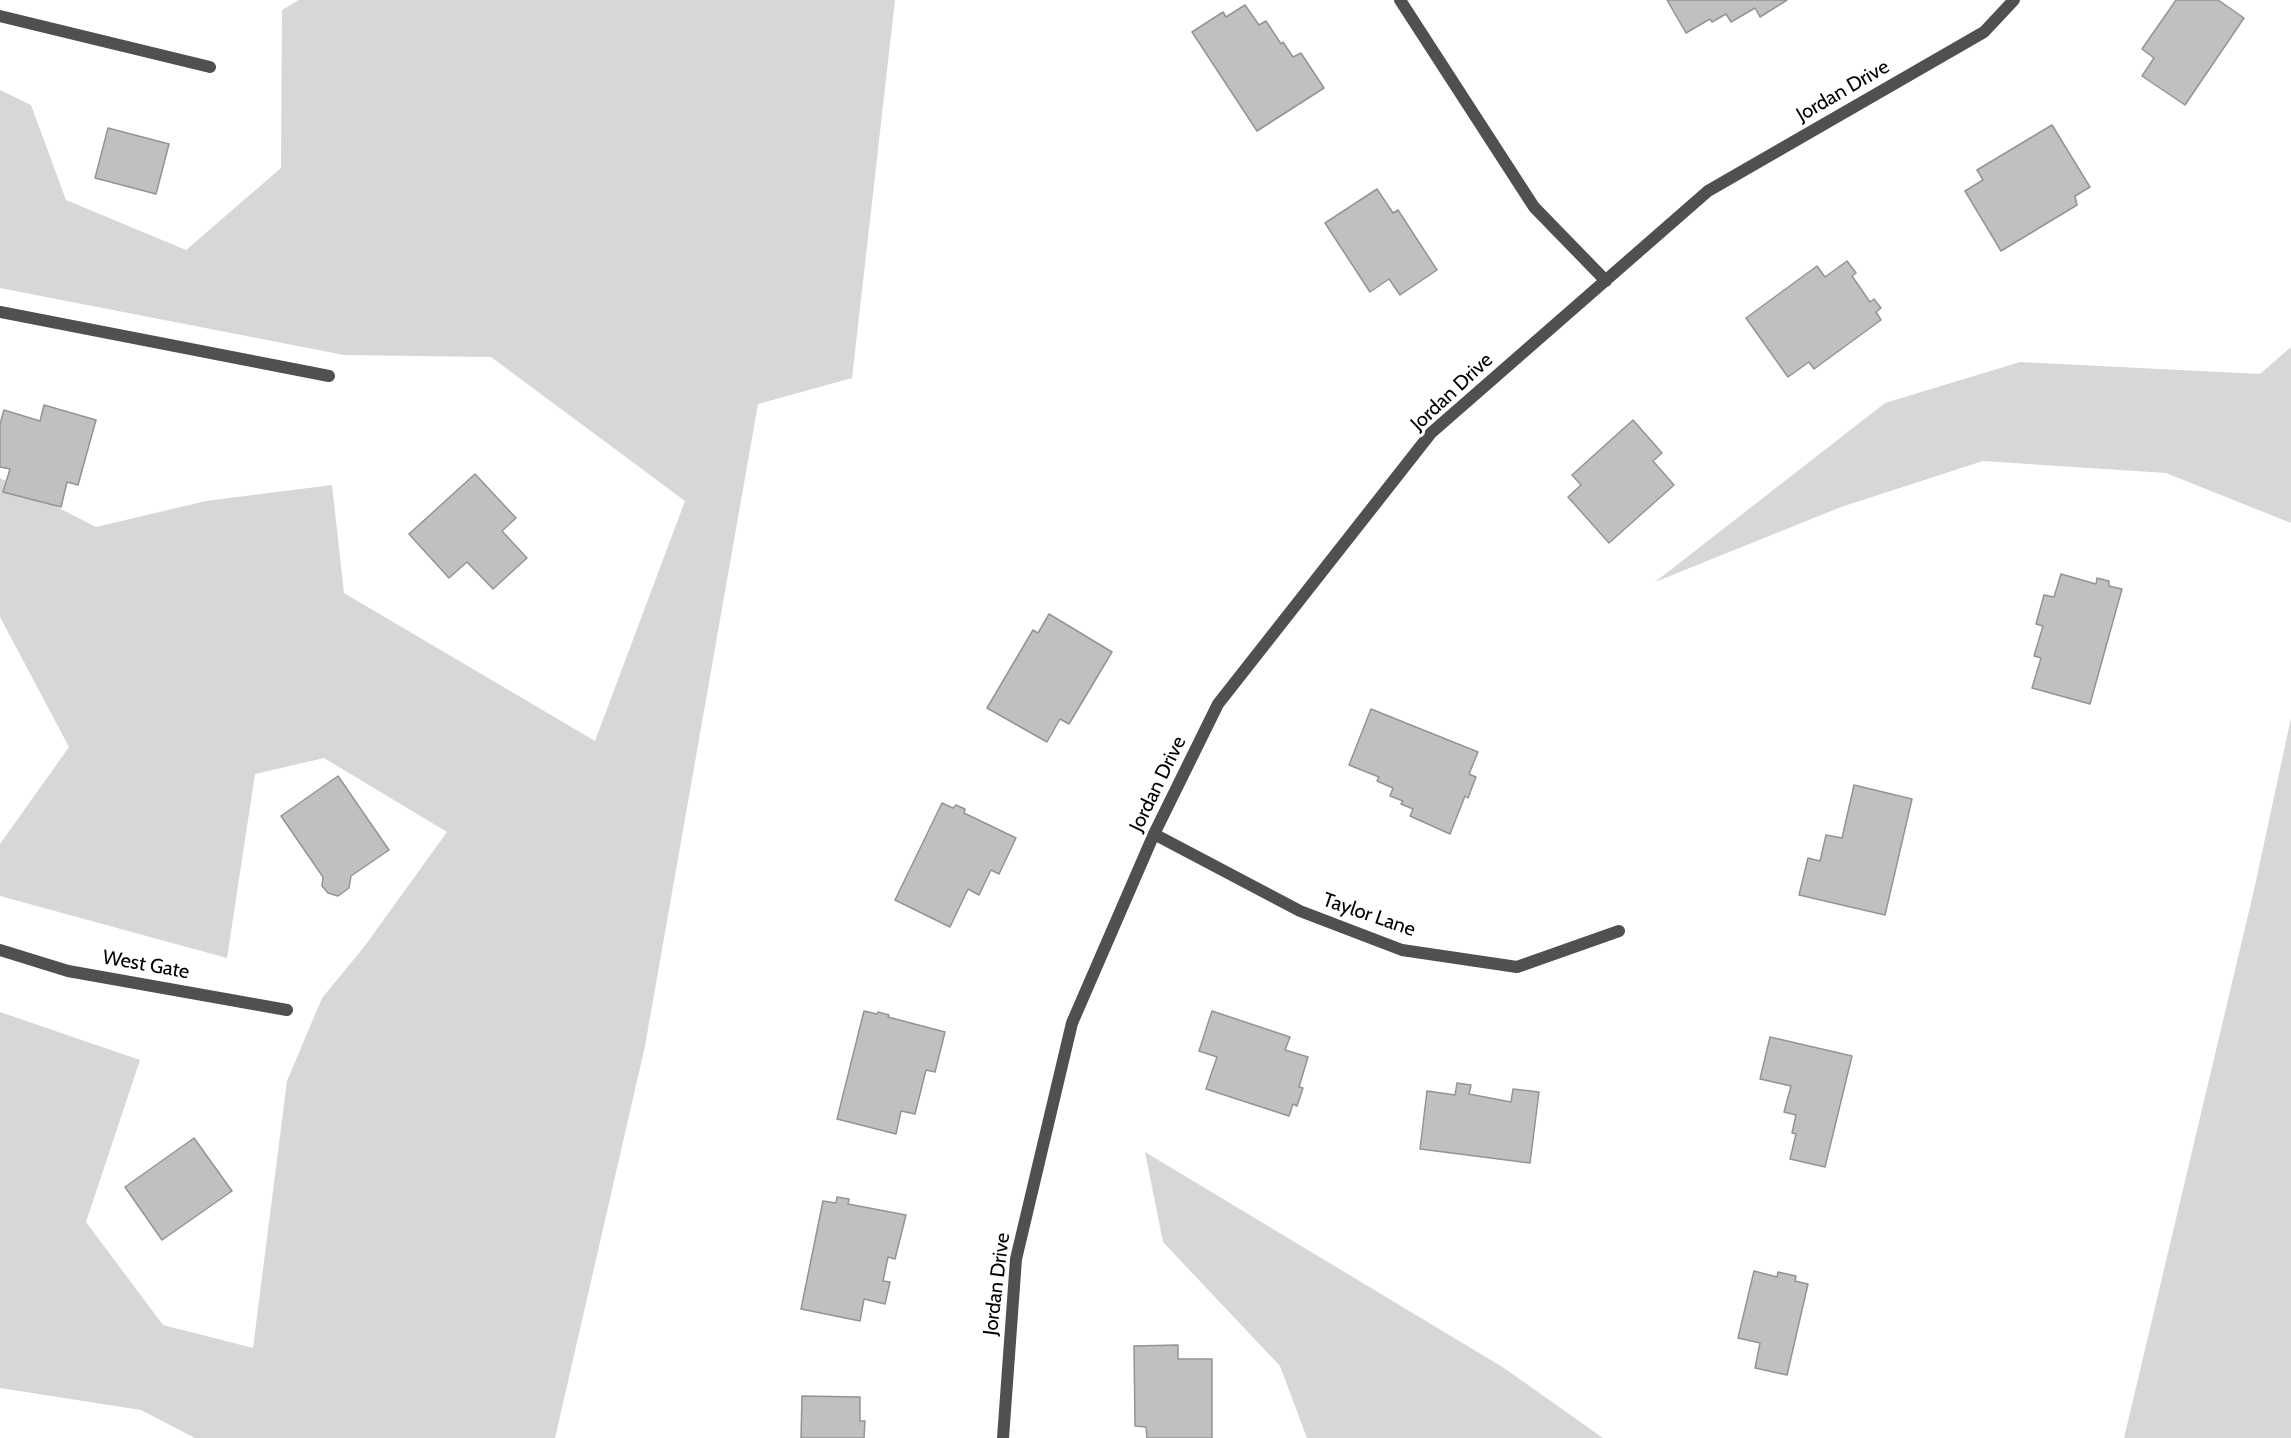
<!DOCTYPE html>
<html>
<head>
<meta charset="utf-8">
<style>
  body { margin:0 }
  canvas { display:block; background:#fff }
</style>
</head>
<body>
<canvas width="2291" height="1438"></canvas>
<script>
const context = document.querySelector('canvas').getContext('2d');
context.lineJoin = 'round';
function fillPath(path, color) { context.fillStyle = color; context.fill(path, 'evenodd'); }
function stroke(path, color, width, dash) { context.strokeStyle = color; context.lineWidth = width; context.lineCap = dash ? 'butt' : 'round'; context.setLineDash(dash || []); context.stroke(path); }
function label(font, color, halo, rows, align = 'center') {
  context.font = font + ' Cabin,sans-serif'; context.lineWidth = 6; context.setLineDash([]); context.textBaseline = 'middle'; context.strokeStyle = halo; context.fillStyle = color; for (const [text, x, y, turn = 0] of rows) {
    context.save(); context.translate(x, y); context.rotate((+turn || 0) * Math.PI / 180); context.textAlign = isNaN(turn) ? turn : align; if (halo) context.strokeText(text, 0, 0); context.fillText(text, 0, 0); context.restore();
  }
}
fillPath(new Path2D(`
  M 299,0 L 895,0 L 852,378 L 758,404 L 645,1046 L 555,1438 L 195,1438 L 141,1410 L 0,1388 L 0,1012 L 140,1060 L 86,1222 L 163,1325 L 253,1348 L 287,1081 L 322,998 L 364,947 L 447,832 L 324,758 L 255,774 L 227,958 L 0,896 L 0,844 L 69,747 L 0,617 L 0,478 L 96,527 L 206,501 L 332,485 L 344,593 L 595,741 L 685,501 L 491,357 L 344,355 L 0,288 L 0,90 L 31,105 L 66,200 L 186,250 L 281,168 L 282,10 Z
  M 2291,347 L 2291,523 L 2166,473 L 1983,461 L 1841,507 L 1655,582 L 1885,403 L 2020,362 L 2260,374 Z
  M 2291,718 L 2291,1438 L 2124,1438 L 2254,890 Z
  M 1145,1152 L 1504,1368 L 1603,1438 L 1307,1438 L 1280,1366 L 1163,1242 Z`), '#d7d7d7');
const building = new Path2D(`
  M 1667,0 L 1787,0 L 1760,17 L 1755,8 L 1731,22 L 1726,14 L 1712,22 L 1710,19 L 1686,33 Z
  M 2176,0 L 2218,0 L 2244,18 L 2185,105 L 2142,76 L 2154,58 L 2142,49 Z
  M 1245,5 L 1259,25 L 1266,21 L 1281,44 L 1283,42 L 1293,57 L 1301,53 L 1324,88 L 1257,131 L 1192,32 L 1223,12 L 1226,17 Z
  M 2052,125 L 2090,187 L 2075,196 L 2077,205 L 2001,251 L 1965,191 L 1983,180 L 1977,170 Z
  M 108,128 L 169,144 L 156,194 L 95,178 Z
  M 1377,189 L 1393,213 L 1398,210 L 1437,270 L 1400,295 L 1389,279 L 1370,292 L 1325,223 Z
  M 1847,261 L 1856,273 L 1852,276 L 1870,302 L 1874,299 L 1881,308 L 1876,312 L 1881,320 L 1814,369 L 1809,362 L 1788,377 L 1746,318 L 1817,266 L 1825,277 Z
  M 44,405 L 96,420 L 78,485 L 67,482 L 61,507 L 3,492 L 10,469 L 0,467 L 0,424 L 4,410 L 40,421 Z
  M 1633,420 L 1662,453 L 1653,461 L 1674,485 L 1609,543 L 1568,497 L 1581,485 L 1572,475 Z
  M 475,474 L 516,518 L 502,531 L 527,558 L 493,589 L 467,562 L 449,578 L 409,534 Z
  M 2061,574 L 2096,584 L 2097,578 L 2109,581 L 2109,586 L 2122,589 L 2090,704 L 2032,688 L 2041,658 L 2034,656 L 2043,626 L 2036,624 L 2044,595 L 2054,597 Z
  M 1049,614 L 1112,652 L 1069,724 L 1060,719 L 1047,742 L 987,708 L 1033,630 L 1038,633 Z
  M 1371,709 L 1478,752 L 1469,774 L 1476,777 L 1468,798 L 1465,796 L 1450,834 L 1410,816 L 1413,809 L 1401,804 L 1403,801 L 1390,796 L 1393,788 L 1377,781 L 1379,777 L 1349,765 Z
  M 338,776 L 389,850 L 351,876 L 349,888 L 338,896 L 328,893 L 322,886 L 323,877 L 281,816 Z
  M 1854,785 L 1912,799 L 1885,915 L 1799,895 L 1808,858 L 1820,861 L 1826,835 L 1842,838 Z
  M 942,803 L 953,808 L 956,805 L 965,809 L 964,813 L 1016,838 L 999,874 L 991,870 L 979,895 L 968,889 L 950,927 L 895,900 Z
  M 864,1011 L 877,1014 L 878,1012 L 889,1015 L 888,1017 L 945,1032 L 935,1072 L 926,1070 L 915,1114 L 901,1111 L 896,1134 L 837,1119 Z
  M 1212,1011 L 1290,1037 L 1285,1050 L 1308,1057 L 1299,1087 L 1303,1088 L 1297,1106 L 1293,1104 L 1289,1116 L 1206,1089 L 1217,1057 L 1199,1051 Z
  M 1770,1037 L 1852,1056 L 1825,1167 L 1790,1159 L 1796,1134 L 1792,1133 L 1796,1115 L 1784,1112 L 1791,1086 L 1760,1079 Z
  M 1457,1083 L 1471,1085 L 1469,1094 L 1511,1102 L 1513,1089 L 1539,1092 L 1530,1163 L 1420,1149 L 1427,1091 L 1455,1095 Z
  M 194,1138 L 232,1191 L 162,1240 L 125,1187 Z
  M 837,1197 L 849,1199 L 848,1204 L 906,1215 L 895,1259 L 888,1257 L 883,1281 L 890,1282 L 885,1304 L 864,1299 L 860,1321 L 801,1309 L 823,1201 L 836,1203 Z
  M 1754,1271 L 1777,1277 L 1778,1272 L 1796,1276 L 1795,1281 L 1808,1284 L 1787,1375 L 1755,1368 L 1760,1343 L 1738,1338 Z
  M 1178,1345 L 1178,1359 L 1212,1359 L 1212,1438 L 1147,1438 L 1146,1427 L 1135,1426 L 1134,1346 Z
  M 802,1396 L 860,1397 L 860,1421 L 865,1421 L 864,1438 L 801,1438 Z`);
fillPath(building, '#c0c0c0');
stroke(building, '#949494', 1.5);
stroke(new Path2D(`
  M 0,312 L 329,376`), '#505050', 12);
stroke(new Path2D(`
  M 1400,0 L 1534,207 L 1606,281
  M 0,16 L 210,67
  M 1154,834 L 1300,911 L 1402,950 L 1517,967 L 1619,931
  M 0,950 L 68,971 L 287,1010
  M 1003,1438 L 1016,1259 L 1072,1023 L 1154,834 L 1218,704 L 1431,433 L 1708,191 L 1984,32 L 2014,0`), '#505050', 12);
label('20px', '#000', '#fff', [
  ["Jordan Drive",1843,91,-30],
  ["Jordan Drive",1452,392,-43],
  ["Jordan Drive",1158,784,-64],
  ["Taylor Lane",1369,915,19],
  ["West Gate",146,965,10],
  ["Jordan Drive",997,1284,-83]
]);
</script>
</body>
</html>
